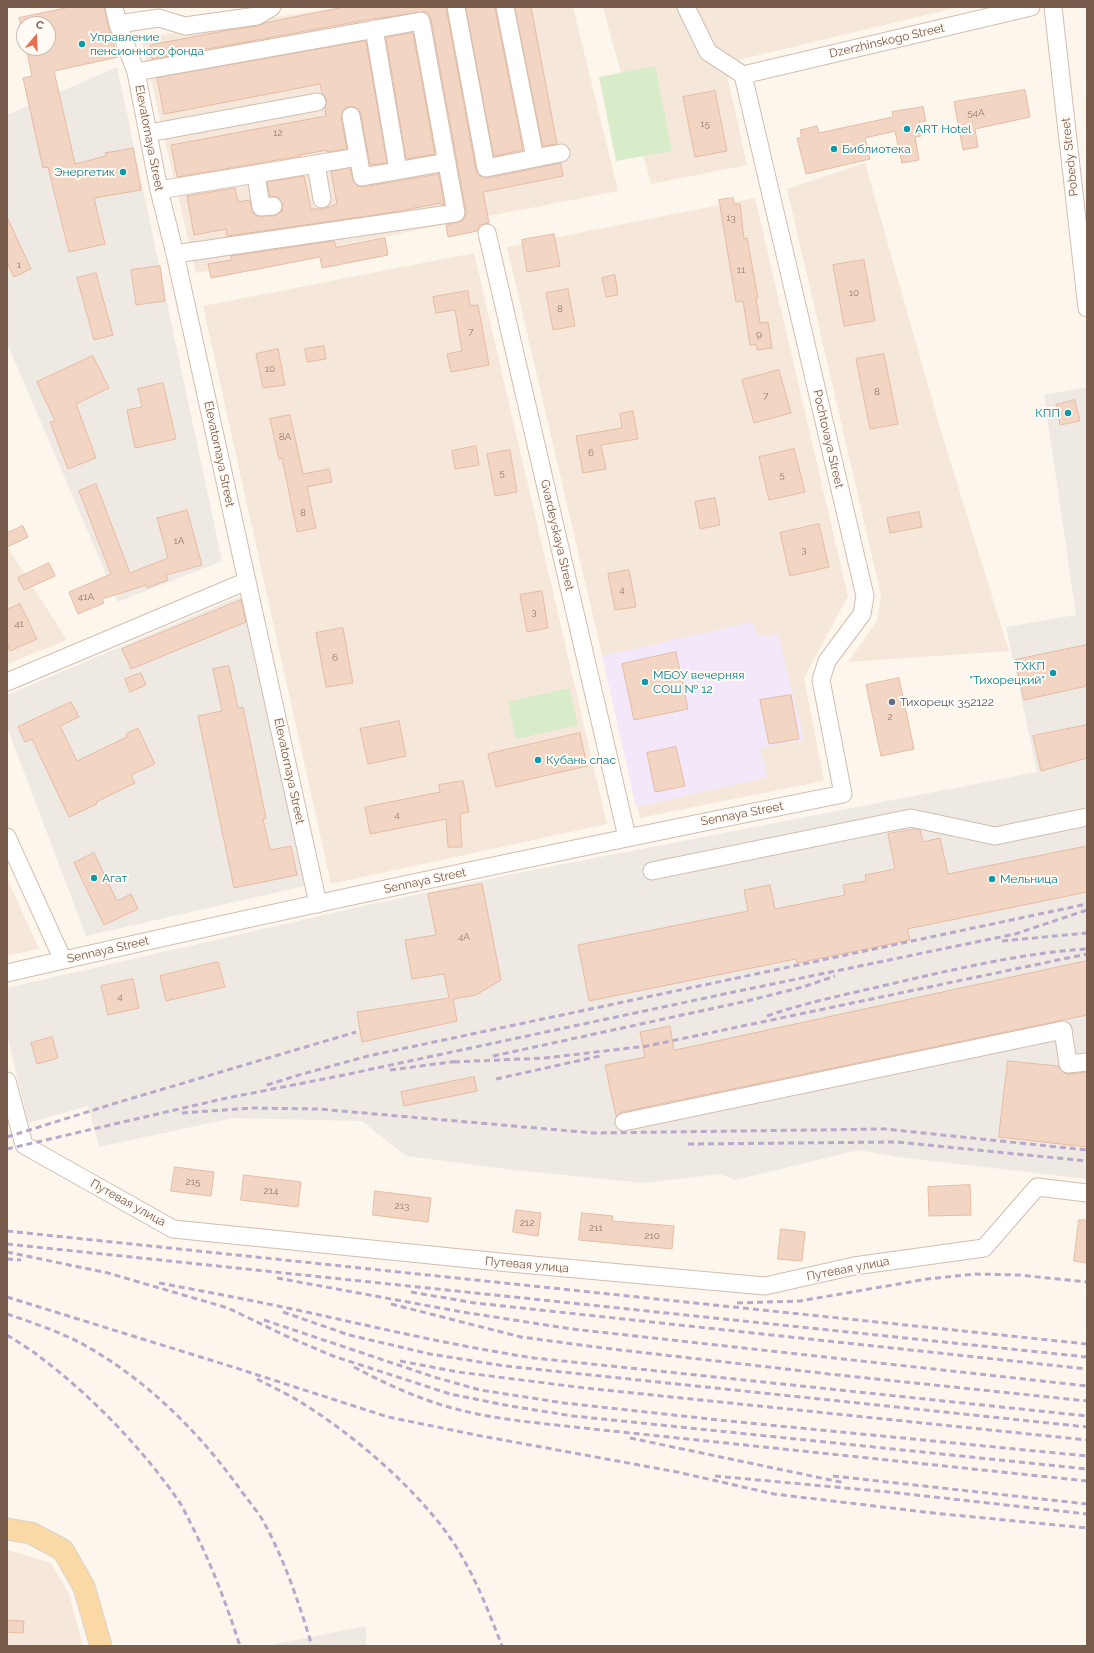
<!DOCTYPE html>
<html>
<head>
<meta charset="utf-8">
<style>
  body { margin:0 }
  #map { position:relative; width:1094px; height:1653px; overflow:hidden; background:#fdf6ec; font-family:Raleway,sans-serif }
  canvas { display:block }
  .frame { position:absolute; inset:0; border:8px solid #7a5c4d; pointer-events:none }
  .north { position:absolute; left:16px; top:16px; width:40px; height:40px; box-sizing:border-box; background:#fffaf3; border:1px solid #cabbb1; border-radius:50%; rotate:19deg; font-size:11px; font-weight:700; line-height:16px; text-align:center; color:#7a5c4d }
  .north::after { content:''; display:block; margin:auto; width:14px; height:18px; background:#e76f51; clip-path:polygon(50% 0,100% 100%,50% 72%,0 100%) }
</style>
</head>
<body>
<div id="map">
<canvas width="1094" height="1653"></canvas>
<div class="frame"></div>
<div class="north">С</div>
</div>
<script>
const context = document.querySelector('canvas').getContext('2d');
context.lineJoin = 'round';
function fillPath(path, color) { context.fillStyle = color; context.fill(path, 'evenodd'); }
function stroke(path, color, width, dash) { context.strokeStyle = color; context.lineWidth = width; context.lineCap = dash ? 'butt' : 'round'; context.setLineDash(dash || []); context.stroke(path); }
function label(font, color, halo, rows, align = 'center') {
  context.font = font + ' Raleway,sans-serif'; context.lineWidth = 4; context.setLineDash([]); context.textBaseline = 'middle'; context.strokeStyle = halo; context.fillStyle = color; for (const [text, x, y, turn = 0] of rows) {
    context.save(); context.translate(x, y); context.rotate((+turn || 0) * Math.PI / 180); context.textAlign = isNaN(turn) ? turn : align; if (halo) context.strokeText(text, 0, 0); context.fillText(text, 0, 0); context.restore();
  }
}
fillPath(new Path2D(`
  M 341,7 L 573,7 L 618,191 L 196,273 L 141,38 Z
  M 603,7 L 959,7 L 734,61 L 727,75 L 747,165 L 651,184 Z
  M 865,163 L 940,428 L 1009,651 L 848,662 L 877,621 L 881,595 L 787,189 Z
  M 755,198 L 848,596 L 804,678 L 824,781 L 640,818 L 507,247 Z
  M 474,253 L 607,824 L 331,884 L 203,306 Z
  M 7,546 L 67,640 L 7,664 Z
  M 7,878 L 39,949 L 7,956 Z
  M 7,1550 L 51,1563 L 69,1594 L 83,1646 L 7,1646 Z`), '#f5e8da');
fillPath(new Path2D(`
  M 117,67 L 222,561 L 118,602 L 7,343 L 7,115 Z
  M 1087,387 L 1087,1179 L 898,1157 L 859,1150 L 735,1180 L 721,1174 L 644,1183 L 513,1170 L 406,1156 L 362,1121 L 233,1118 L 99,1147 L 88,1106 L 28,1123 L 7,1035 L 7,988 L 363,906 L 513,874 L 1037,772 L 1006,627 L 1076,615 L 1044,395 Z
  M 245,594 L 305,886 L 86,936 L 7,727 L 7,695 Z
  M 366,1626 L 366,1646 L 265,1646 Z`), '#efe9e4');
fillPath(new Path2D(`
  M 752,622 L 758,636 L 778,634 L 804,740 L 760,748 L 768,777 L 636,807 L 602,656 Z`), '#f3e8fa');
fillPath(new Path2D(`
  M 655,66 L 672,151 L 616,161 L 599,77 Z
  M 569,688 L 578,725 L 516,739 L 508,702 Z`), '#d8ecc9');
const building = new Path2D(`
  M 70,7 L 104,7 L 108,26 L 118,57 L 54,71 L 75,164 L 106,156 L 105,153 L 133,148 L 141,190 L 94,198 L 105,244 L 69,252 L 48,167 L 43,168 L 23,78 L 32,76 L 26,48 L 48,48 L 48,24 L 24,24 L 24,39 L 19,18 Z
  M 345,7 L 446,7 L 476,170 L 478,174 L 482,177 L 488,178 L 561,163 L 563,176 L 483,192 L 489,223 L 480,225 L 477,231 L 448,237 L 446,225 L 462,221 L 465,217 L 466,211 L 431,19 L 428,14 L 424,12 L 372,19 L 152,59 L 150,45 L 224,31 L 258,26 L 265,23 Z
  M 466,7 L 495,7 L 523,150 L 494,156 Z
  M 515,7 L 531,7 L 557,144 L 543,146 Z
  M 413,33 L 435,154 L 406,159 L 386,38 Z
  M 366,41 L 387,163 L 370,165 L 361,114 L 358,109 L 350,106 L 344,109 L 341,117 L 347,149 L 327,152 L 327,150 L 300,155 L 301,156 L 177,177 L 171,145 L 326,116 L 325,108 L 327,100 L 322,93 L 320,84 L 164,114 L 157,78 Z
  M 1025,90 L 1030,117 L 975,129 L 978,147 L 963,150 L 954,102 Z
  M 715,91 L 727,151 L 695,157 L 683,97 Z
  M 923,107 L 926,121 L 919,122 L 921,136 L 915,137 L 919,160 L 902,163 L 895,131 L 865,138 L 870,159 L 806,174 L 797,138 L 802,138 L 800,130 L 817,126 L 819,133 L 893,117 L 892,112 Z
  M 350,168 L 354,183 L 358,186 L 363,187 L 439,174 L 444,205 L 442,205 L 441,203 L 388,213 L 227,236 L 226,229 L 194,235 L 187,196 L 235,188 L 238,202 L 250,200 L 253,213 L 257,216 L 274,216 L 278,214 L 282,211 L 283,205 L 278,197 L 270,196 L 267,182 L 304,176 L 311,209 L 323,209 L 337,204 L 331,172 Z
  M 733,198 L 734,204 L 740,204 L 744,239 L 747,238 L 758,298 L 756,298 L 760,323 L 768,322 L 772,348 L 757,350 L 756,345 L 750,345 L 743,301 L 736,302 L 719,200 Z
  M 7,217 L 31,269 L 14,277 L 7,262 Z
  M 554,234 L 560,266 L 527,272 L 522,240 Z
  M 385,238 L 388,255 L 322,268 L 320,257 L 211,278 L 208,264 L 232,260 L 231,256 L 334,241 L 336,247 Z
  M 864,260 L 875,321 L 844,326 L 833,265 Z
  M 160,266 L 165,301 L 136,305 L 131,270 Z
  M 96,273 L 113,335 L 94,340 L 77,278 Z
  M 615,275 L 618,295 L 606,297 L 602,278 Z
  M 568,289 L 575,326 L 553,330 L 546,293 Z
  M 468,291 L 470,306 L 478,305 L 489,365 L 451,372 L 447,354 L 462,351 L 455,310 L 436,313 L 433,297 Z
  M 324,346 L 326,359 L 307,362 L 305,349 Z
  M 278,349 L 285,385 L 263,388 L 256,354 Z
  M 884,354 L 898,424 L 870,429 L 856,359 Z
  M 93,356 L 109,388 L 76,404 L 96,458 L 68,469 L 50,422 L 55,421 L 37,382 Z
  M 779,370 L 791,413 L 754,423 L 742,380 Z
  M 163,383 L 176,439 L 135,448 L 127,410 L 142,407 L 138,389 Z
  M 1075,400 L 1080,421 L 1060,425 L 1056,405 Z
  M 633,411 L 638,439 L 601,445 L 606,469 L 583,473 L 576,436 L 622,428 L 620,414 Z
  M 290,415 L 303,474 L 329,469 L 332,482 L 307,487 L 316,528 L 297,532 L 282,458 L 279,459 L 270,419 Z
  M 476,446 L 479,465 L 455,469 L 452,451 Z
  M 794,449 L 805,492 L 769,500 L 759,457 Z
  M 510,450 L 517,492 L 495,496 L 487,454 Z
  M 96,484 L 130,573 L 168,558 L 157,518 L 187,510 L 202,565 L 166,575 L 168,580 L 147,588 L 146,585 L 102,599 L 104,603 L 78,614 L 69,592 L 111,574 L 79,491 Z
  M 715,498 L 720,525 L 700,529 L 695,502 Z
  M 919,512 L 922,527 L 890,533 L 887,518 Z
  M 819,524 L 829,567 L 790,576 L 780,533 Z
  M 23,526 L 28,537 L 7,547 L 7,533 Z
  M 49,563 L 55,576 L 24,590 L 18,578 Z
  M 629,570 L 636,607 L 615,610 L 608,574 Z
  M 542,591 L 548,628 L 527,632 L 520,595 Z
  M 241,600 L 246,622 L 131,669 L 122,649 Z
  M 20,604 L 37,639 L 10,651 L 7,644 L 7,610 Z
  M 343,628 L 353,683 L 326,687 L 316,633 Z
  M 1087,645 L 1087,686 L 1024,700 L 1015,660 Z
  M 676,652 L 688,709 L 634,720 L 622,664 Z
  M 229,666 L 238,708 L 243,707 L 266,818 L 263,819 L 270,850 L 291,846 L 297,875 L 234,888 L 198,716 L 222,711 L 213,669 Z
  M 141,673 L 146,685 L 130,692 L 125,679 Z
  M 899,678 L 914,749 L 881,756 L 866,685 Z
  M 791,695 L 799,739 L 769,744 L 760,700 Z
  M 71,702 L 79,717 L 60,726 L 77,761 L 127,737 L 126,734 L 138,728 L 155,764 L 131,775 L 135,783 L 96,802 L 97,804 L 69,817 L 32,739 L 25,742 L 18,727 Z
  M 399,721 L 406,756 L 368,764 L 360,729 Z
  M 1087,725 L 1087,758 L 1041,771 L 1033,736 Z
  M 580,733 L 587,766 L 496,787 L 488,754 Z
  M 676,747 L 685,786 L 655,792 L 647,753 Z
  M 463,781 L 469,812 L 460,814 L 462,847 L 448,847 L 446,819 L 370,834 L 365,807 L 440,792 L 439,785 Z
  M 914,829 L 920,830 L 923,842 L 940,838 L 948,874 L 1087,846 L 1087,892 L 907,929 L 910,940 L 797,963 L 796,959 L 589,1001 L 578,945 L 748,911 L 744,890 L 770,885 L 775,909 L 845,895 L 843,885 L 866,881 L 865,875 L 895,869 L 888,834 Z
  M 94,853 L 117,901 L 131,894 L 138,909 L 104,925 L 74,863 Z
  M 482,884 L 501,980 L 476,995 L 453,999 L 457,1021 L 362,1042 L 357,1012 L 449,998 L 444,974 L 412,979 L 405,940 L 436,935 L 428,894 Z
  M 1087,961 L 1087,1015 L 622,1112 L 616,1116 L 605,1065 L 645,1057 L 640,1032 L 670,1026 L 674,1050 Z
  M 218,962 L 225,987 L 166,1001 L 160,976 Z
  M 133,979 L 139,1008 L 108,1015 L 101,986 Z
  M 52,1037 L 58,1058 L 37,1064 L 31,1043 Z
  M 1008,1061 L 1058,1066 L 1064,1073 L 1069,1074 L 1087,1072 L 1087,1147 L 999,1137 Z
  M 474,1077 L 477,1091 L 404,1106 L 401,1092 Z
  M 175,1167 L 214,1172 L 211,1196 L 171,1191 Z
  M 244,1175 L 301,1182 L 298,1207 L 241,1200 Z
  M 970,1185 L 971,1215 L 929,1216 L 928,1187 Z
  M 375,1191 L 431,1198 L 428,1222 L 373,1215 Z
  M 516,1210 L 541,1213 L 538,1236 L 513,1232 Z
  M 582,1213 L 613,1216 L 612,1221 L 674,1226 L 672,1249 L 579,1240 Z
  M 1079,1220 L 1087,1220 L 1087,1263 L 1074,1261 Z
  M 781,1229 L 805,1232 L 802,1261 L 778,1259 Z
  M 7,1620 L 24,1621 L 23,1633 L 7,1632 Z`);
fillPath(building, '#f3d5c3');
stroke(building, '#e6bba3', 1);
const minor = new Path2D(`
  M 114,7 L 118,24 L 136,72 L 159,190 L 175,254 L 318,904
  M 456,7 L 486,168 L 561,153
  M 505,7 L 535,158
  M 686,7 L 708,52 L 743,75
  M 1053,7 L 1087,308
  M 118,24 L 159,18 L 185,26 L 257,16 L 272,7
  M 374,29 L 398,170
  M 136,72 L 421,21 L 456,213 L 175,254
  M 743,75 L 1031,7
  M 351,116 L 362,177 L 447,162
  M 149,133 L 317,102
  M 316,165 L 322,199
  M 256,175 L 261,207 L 273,206
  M 159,190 L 358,157
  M 487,233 L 627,837
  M 7,682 L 247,581
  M 7,837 L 63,960
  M 652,871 L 911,818 L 995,836 L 1087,817
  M 7,973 C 285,909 564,850 843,794 L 821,680 L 827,661 L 862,614 L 865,596 L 743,75
  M 7,1081 L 24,1145 L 173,1229 L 510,1263 L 765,1286 L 854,1266 L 984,1248 L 1037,1187 L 1087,1193
  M 624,1122 L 1063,1030 L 1068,1064 L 1087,1062`);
const major = new Path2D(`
  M 7,1529 L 31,1533 L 63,1550 L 84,1587 L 101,1646`);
stroke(minor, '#d1beb0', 19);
stroke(major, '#dad1cd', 23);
stroke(minor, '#fff', 17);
stroke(major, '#fbd9a5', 21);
stroke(new Path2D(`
  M 1002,941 L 1087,933
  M 767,1016 C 810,1001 854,993 899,982 C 961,968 1023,953 1087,949
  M 493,1056 L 747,1001 L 803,987 L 835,976
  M 454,1062 L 545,1058 L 647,1046 L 1087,954
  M 390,1070 L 459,1061
  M 496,1079 L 600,1056
  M 267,1085 L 299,1075 L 368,1056 L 1087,904
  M 182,1113 L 252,1108 L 318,1109 L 594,1133 L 885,1129 L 1087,1150
  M 7,1137 L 116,1103 L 356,1032
  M 688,1144 L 897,1142 L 1087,1161
  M 7,1149 L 222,1099 L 344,1075 L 729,993 L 1015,934 L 1087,910
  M 7,1231 L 1087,1344
  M 7,1244 L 1087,1357
  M 7,1252 L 108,1273 L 228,1308 L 286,1336 L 333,1356 L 450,1394 L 510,1406 L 573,1416 L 1087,1469
  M 7,1259 L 21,1260
  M 277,1278 L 462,1312 L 572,1329 L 1087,1386
  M 159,1283 C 213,1293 266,1303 320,1315 C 391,1331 462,1347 534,1358 L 1087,1416
  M 411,1292 L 475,1303 L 1087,1369
  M 7,1297 L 236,1368 L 388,1417 L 476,1435 L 677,1472 L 774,1494 L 933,1513 L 1087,1528
  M 737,1303 L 800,1301 L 927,1279 L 975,1274 L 1019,1275 L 1087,1282
  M 391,1304 L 521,1337 L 603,1348 L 838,1375 L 1087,1401
  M 283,1312 L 349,1335 L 430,1354 L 505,1366 L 1087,1427
  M 7,1314 C 33,1323 61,1332 86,1346 C 148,1381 201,1434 242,1492 C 249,1501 256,1510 262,1519 C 284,1558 299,1603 312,1646
  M 264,1320 L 434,1377 L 480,1390 L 564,1403 L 728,1421 L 1087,1456
  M 7,1335 C 18,1342 30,1349 40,1357 C 92,1396 146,1452 182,1506 C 186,1514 190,1522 194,1530 C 213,1568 227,1606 240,1646
  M 400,1361 L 458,1372 L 585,1388 L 1087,1440
  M 354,1367 C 386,1384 421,1400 456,1409 C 497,1420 541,1423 583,1428 L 1087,1481
  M 257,1379 C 270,1386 284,1392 297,1400 C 349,1431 410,1483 446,1532 C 471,1566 487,1607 502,1646
  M 630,1438 L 845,1483
  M 715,1476 L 889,1492 L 1087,1514
  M 833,1476 L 1087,1504`), '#b9a8c9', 3, [6, 4]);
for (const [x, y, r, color] of [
  [82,44,4,"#0f9aa8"],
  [907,129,4,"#0f9aa8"],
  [834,149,4,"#0f9aa8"],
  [123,172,4,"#0f9aa8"],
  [1068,413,4,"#0f9aa8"],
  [1053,673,4,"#0f9aa8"],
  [645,682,4,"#0f9aa8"],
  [892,702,4,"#5c6f8a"],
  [538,760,4,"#0f9aa8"],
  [94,878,4,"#0f9aa8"],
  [992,879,4,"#0f9aa8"]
]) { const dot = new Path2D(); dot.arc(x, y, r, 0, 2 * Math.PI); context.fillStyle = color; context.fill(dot); stroke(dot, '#fffaf3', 1.5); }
label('10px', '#987a6a', null, [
  ["54А",976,113],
  ["15",705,124],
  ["12",278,133],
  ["13",731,218],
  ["1",19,265],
  ["11",741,270],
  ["10",854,293],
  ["8",560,309],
  ["7",471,332],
  ["9",759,334],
  ["10",270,369],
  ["8",877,392],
  ["7",766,396],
  ["8А",285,437],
  ["6",591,453],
  ["5",502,473],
  ["5",782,475],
  ["8",303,513],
  ["1А",179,541],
  ["3",804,550],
  ["4",622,590],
  ["41А",86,597],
  ["3",534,612],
  ["41",19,624],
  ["6",335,658],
  ["2",890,717],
  ["4",397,815],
  ["4А",464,937],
  ["4",120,997],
  ["215",193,1182],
  ["214",271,1191],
  ["213",402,1206],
  ["212",527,1223],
  ["211",596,1228],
  ["210",652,1236]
]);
label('12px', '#0d838f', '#fffaf3', [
  ["Управление",90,37],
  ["пенсионного фонда",90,51],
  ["ART Hotel",915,129],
  ["Библиотека",842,149],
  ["Энергетик",115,172,"right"],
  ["КПП",1060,413,"right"],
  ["ТХКП",1045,666,"right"],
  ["\"Тихорецкий\"",1045,680,"right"],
  ["МБОУ вечерняя",653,675],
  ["СОШ № 12",653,689],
  ["Кубань спас",546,760],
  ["Агат",102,878],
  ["Мельница",1000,879]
], 'left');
label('12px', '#7a5c4d', '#fffaf3', [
  ["Dzerzhinskogo Street",887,41,-13],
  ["Elevatornaya Street",149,138,79],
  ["Pobedy Street",1070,157,-96],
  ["Pochtovaya Street",828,439,77],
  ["Elevatornaya Street",219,454,78],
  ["Gvardeyskaya Street",557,535,77],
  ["Elevatornaya Street",289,771,78],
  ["Sennaya Street",742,814,-11],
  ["Sennaya Street",425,881,-12],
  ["Sennaya Street",108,950,-13],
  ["Путевая улица",128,1203,29],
  ["Путевая улица",527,1265,5],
  ["Путевая улица",848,1269,-11]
]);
label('12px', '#4e5e75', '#fffaf3', [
  ["Тихорецк 352122",900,702]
], 'left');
</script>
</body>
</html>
